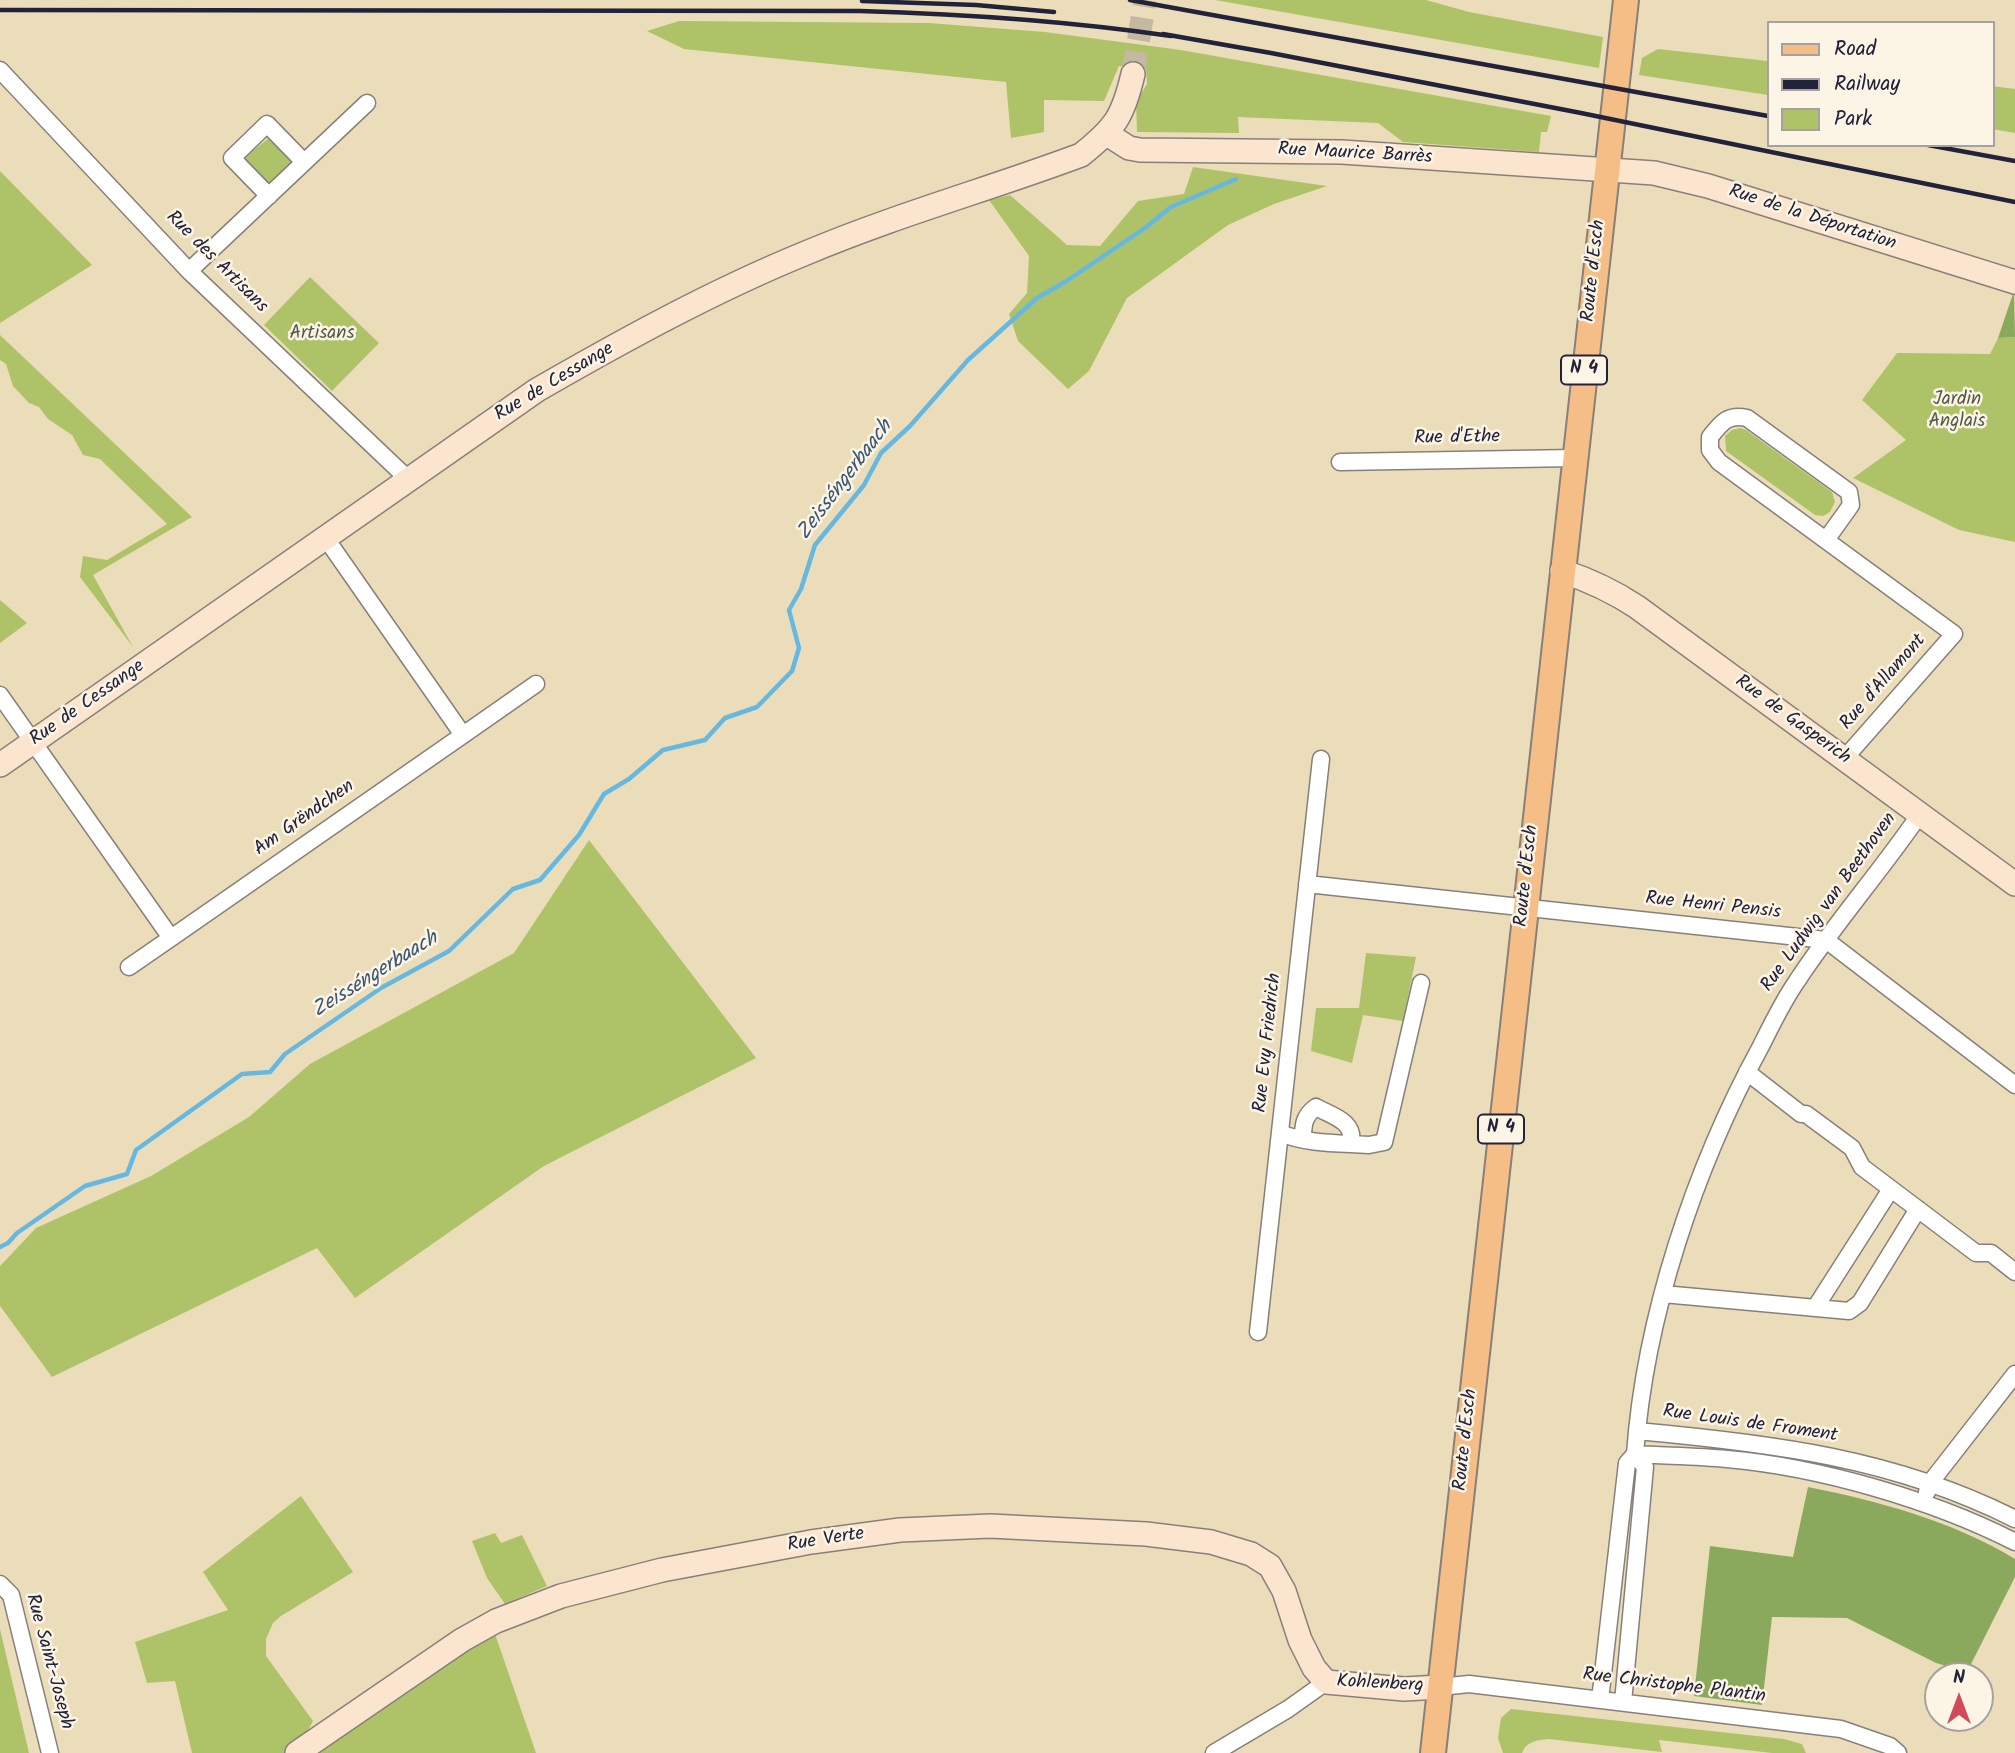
<!DOCTYPE html>
<html>
<head>
<meta charset="utf-8">
<style>
  body { margin:0 }
  #map { position:relative; width:2015px; height:1753px; overflow:hidden; background:#ecddba; font-family:Kalam,sans-serif }
  canvas { display:block }
  .legend { position:absolute; left:1767px; top:21px; width:228px; height:126px; box-sizing:border-box; background:#fcf5e5; border:2px solid #a5a1a1; margin:0; padding:9px 12px; list-style:none; font-size:21px; color:#22223b }
  .legend li { display:flex; align-items:center; gap:14px; height:35px }
  .legend b { width:35px; border:2px solid #a5a1a1 }
  .north { position:absolute; left:1924px; top:1662px; width:70px; height:70px; box-sizing:border-box; background:#fcf5e5; border:2px solid #a5a1a1; border-radius:50%; rotate:0deg; font-size:19px; font-weight:700; line-height:28px; text-align:center; color:#22223b }
  .north::after { content:''; display:block; margin:auto; width:24px; height:32px; background:#d1495b; clip-path:polygon(50% 0,100% 100%,50% 72%,0 100%) }
</style>
</head>
<body>
<div id="map">
<canvas width="2015" height="1753"></canvas>
<ul class="legend">
<li><b style="height:9px;background:#f6be87"></b>Road</li>
<li><b style="height:9px;background:#22223b"></b>Railway</li>
<li><b style="height:19px;background:#aec367"></b>Park</li>
</ul>
<div class="north">N</div>
</div>
<script>
const context = document.querySelector('canvas').getContext('2d');
context.lineJoin = 'round';
function fillPath(path, color) { context.fillStyle = color; context.fill(path, 'evenodd'); }
function stroke(path, color, width, dash) { context.strokeStyle = color; context.lineWidth = width; context.lineCap = dash ? 'butt' : 'round'; context.setLineDash(dash || []); context.stroke(path); }
function label(font, color, halo, rows, align = 'center') {
  context.font = font + ' Kalam,sans-serif'; context.lineWidth = 5; context.setLineDash([]); context.textBaseline = 'middle'; context.strokeStyle = halo; context.fillStyle = color; for (const [text, x, y, turn = 0] of rows) {
    context.save(); context.translate(x, y); context.rotate((+turn || 0) * Math.PI / 180); context.textAlign = isNaN(turn) ? turn : align; if (halo) context.strokeText(text, 0, 0); context.fillText(text, 0, 0); context.restore();
  }
}
fillPath(new Path2D(`
  M 1215,0 L 1426,0 L 1469,12 L 1603,37 L 1599,68 Z
  M 679,21 L 929,23 L 1045,32 L 1181,50 L 1551,116 L 1547,132 L 1541,132 L 1539,152 L 1403,142 L 1378,123 L 1238,117 L 1239,133 L 1137,132 L 1136,102 L 1147,84 L 1146,69 L 1119,66 L 1104,101 L 1044,100 L 1044,132 L 1011,138 L 1006,82 L 684,49 L 647,31 Z
  M 1658,49 L 1768,61 L 1768,95 L 1639,75 L 1642,58 Z
  M 1992,86 L 2015,89 L 2015,133 L 1992,129 Z
  M 269,138 L 275,139 L 293,160 L 293,165 L 272,184 L 267,183 L 244,161 L 246,156 Z
  M 1193,167 L 1327,186 L 1274,204 L 1228,225 L 1127,298 L 1089,371 L 1068,389 L 1018,341 L 1009,314 L 1027,293 L 1029,256 L 989,200 L 1010,195 L 1067,245 L 1100,246 L 1138,201 L 1184,194 Z
  M 0,171 L 92,265 L 0,323 Z
  M 310,277 L 379,343 L 332,391 L 264,325 Z
  M 0,335 L 192,517 L 93,575 L 133,647 L 80,577 L 83,556 L 107,560 L 167,524 L 100,459 L 83,455 L 72,435 L 48,419 L 39,407 L 29,403 L 13,386 L 6,364 L 0,360 Z
  M 2015,337 L 2015,542 L 1959,530 L 1853,478 L 1906,440 L 1862,400 L 1897,353 L 1990,354 L 1998,338 Z
  M 1740,428 L 1746,430 L 1832,492 L 1835,502 L 1830,512 L 1823,516 L 1815,515 L 1726,451 L 1725,436 L 1732,430 Z
  M 0,600 L 27,623 L 0,643 Z
  M 589,840 L 756,1058 L 544,1166 L 355,1298 L 317,1248 L 52,1377 L 0,1306 L 0,1266 L 36,1228 L 151,1176 L 249,1117 L 310,1064 L 514,953 Z
  M 1366,953 L 1416,957 L 1403,1021 L 1363,1015 L 1352,1063 L 1311,1051 L 1316,1008 L 1359,1008 Z
  M 301,1496 L 353,1572 L 281,1616 L 273,1623 L 266,1639 L 266,1656 L 313,1721 L 296,1753 L 192,1753 L 175,1681 L 147,1683 L 135,1642 L 228,1610 L 203,1572 Z
  M 495,1533 L 501,1543 L 522,1535 L 547,1586 L 505,1604 L 487,1578 L 472,1541 Z
  M 0,1629 L 29,1753 L 0,1753 Z
  M 494,1631 L 536,1753 L 309,1753 Z
  M 1511,1709 L 1784,1739 L 1802,1744 L 1806,1753 L 1772,1753 L 1659,1740 L 1662,1752 L 1549,1739 C 1537,1740 1527,1741 1522,1753 L 1503,1753 L 1498,1738 L 1501,1718 Z`), '#aec367');
fillPath(new Path2D(`
  M 2014,291 L 2015,337 L 1998,338 Z
  M 1808,1487 C 1878,1501 1953,1521 2015,1559 L 2015,1577 L 1967,1672 L 1936,1663 L 1847,1618 L 1772,1617 L 1762,1705 L 1694,1696 L 1710,1546 L 1793,1557 Z`), '#8aa95c');
stroke(new Path2D(`
  M 0,1247 L 8,1243 L 17,1233 L 85,1186 L 127,1174 L 136,1150 L 242,1074 L 270,1072 L 285,1054 L 381,988 L 449,951 L 513,889 L 540,880 L 579,835 L 604,794 L 629,779 L 663,750 L 705,740 L 725,718 L 757,707 L 792,671 L 799,648 L 789,610 L 801,589 L 815,545 L 864,485 L 881,453 L 910,426 L 968,360 L 1037,298 L 1065,282 L 1145,228 L 1171,207 L 1236,179`), '#66b8e1', 4.5);
stroke(new Path2D(`
  M 1133,74 L 1145,0`), '#c4b8a1', 23, [23, 11]);
const street = new Path2D(`
  M 0,70 L 189,271 L 408,479
  M 269,196 L 232,158 L 267,124 L 304,162
  M 189,271 L 367,103
  M 1340,462 L 1574,458
  M 1826,540 L 1851,505 L 1849,492 L 1747,418 C 1728,414 1722,422 1710,437 L 1710,450 L 1719,462 L 1954,634 L 1844,759
  M 0,695 L 171,938 L 463,735 L 325,537
  M 463,735 L 536,684
  M 1307,884 L 1826,940 L 2015,1085
  M 129,967 L 171,938
  M 1747,1072 L 1801,1114 L 1806,1114 L 1852,1148 L 1862,1167 L 1976,1253 L 1991,1253 L 2015,1272
  M 1280,1133 C 1302,1142 1327,1143 1351,1144 C 1355,1121 1334,1117 1316,1107 C 1304,1116 1303,1124 1303,1139
  M 1351,1144 L 1369,1145 L 1384,1142 L 1421,983
  M 1663,1294 L 1849,1311 L 1860,1303 L 1918,1209
  M 1815,1308 L 1891,1189
  M 1258,1332 L 1321,759
  M 1637,1431 C 1769,1443 1895,1458 2015,1519
  M 1635,1454 C 1666,1456 1696,1456 1727,1459 C 1819,1467 1933,1500 2015,1542
  M 1927,1492 L 1930,1483 L 2015,1374
  M 0,1584 L 11,1595 L 50,1753
  M 1440,1687 L 1469,1684 L 1841,1729 L 1890,1746 L 1898,1753
  M 1600,1700 L 1627,1463 L 1635,1454 C 1645,1316 1695,1167 1761,1046 C 1772,1024 1783,1001 1797,981 C 1835,923 1881,871 1920,814
  M 1623,1702 L 1645,1467 L 1635,1454
  M 1214,1753 L 1288,1709 L 1326,1682`);
const secondary = new Path2D(`
  M 1107,134 L 1129,148 L 1140,150 L 1342,152 L 1654,173 L 1708,186 L 2015,282
  M 1562,571 C 1589,580 1613,591 1637,607 L 2015,884
  M 0,765 L 537,390 C 624,340 713,291 806,253 C 896,215 990,189 1081,155 C 1115,128 1123,117 1133,74
  M 297,1753 L 462,1640 L 496,1621 L 561,1596 L 662,1570 L 811,1542 L 900,1530 L 990,1526 L 1146,1534 L 1211,1542 L 1251,1554 L 1270,1566 L 1284,1591 L 1300,1640 L 1314,1668 L 1326,1682 L 1404,1689 L 1440,1687`);
const primary = new Path2D(`
  M 1433,1753 L 1626,0`);
stroke(street, '#87807a', 19);
stroke(secondary, '#87807a', 26);
stroke(primary, '#87807a', 28);
stroke(street, '#fff', 16);
stroke(secondary, '#fbe5cf', 23);
stroke(primary, '#f6be87', 24);
stroke(new Path2D(`
  M 1130,0 L 1768,116
  M 862,1 L 976,5 L 1054,12
  M 0,10 L 860,11 C 964,14 1068,21 1171,36
  M 1163,34 L 1271,53 L 1581,113 L 2015,202
  M 1928,145 L 2015,161`), '#22223b', 4.5);
for (const [x, y, w] of [
  [1584,370,46],
  [1501,1129,46]
]) { const box = new Path2D(); box.roundRect(x - w / 2, y - 14.5, w, 29, 5); context.fillStyle = '#fcf5e5'; context.fill(box); stroke(box, '#22223b', 2); }
label('bold 18px', '#22223b', null, [
  ["N 4",1584,370],
  ["N 4",1501,1129]
]);
label('19px', '#22223b', '#fcf5e5', [
  ["Rue Maurice Barrès",1355,155,3],
  ["Rue de la Déportation",1812,219,18],
  ["Rue des Artisans",216,263,45],
  ["Route d'Esch",1595,271,-84],
  ["Rue de Cessange",555,383,-31],
  ["Rue d'Ethe",1457,439,-1],
  ["Rue d'Allamont",1884,683,-49],
  ["Rue de Cessange",88,704,-35],
  ["Rue de Gasperich",1792,721,36],
  ["Am Grëndchen",305,819,-35],
  ["Route d'Esch",1528,876,-84],
  ["Rue Ludwig van Beethoven",1830,903,-54],
  ["Rue Henri Pensis",1713,907,6],
  ["Rue Evy Friedrich",1269,1043,-84],
  ["Rue Louis de Froment",1750,1425,8],
  ["Route d'Esch",1467,1440,-84],
  ["Rue Verte",826,1541,-9],
  ["Rue Saint-Joseph",48,1662,75],
  ["Kohlenberg",1380,1685,3],
  ["Rue Christophe Plantin",1674,1687,7]
]);
label('19px', '#535a4a', '#fcf5e5', [
  ["Artisans",322,335],
  ["Jardin",1957,401],
  ["Anglais",1957,423]
]);
label('italic 21px', '#3a5675', '#fcf5e5', [
  ["Zeisséngerbaach",846,481,-53],
  ["Zeisséngerbaach",376,976,-32]
]);
</script>
</body>
</html>
